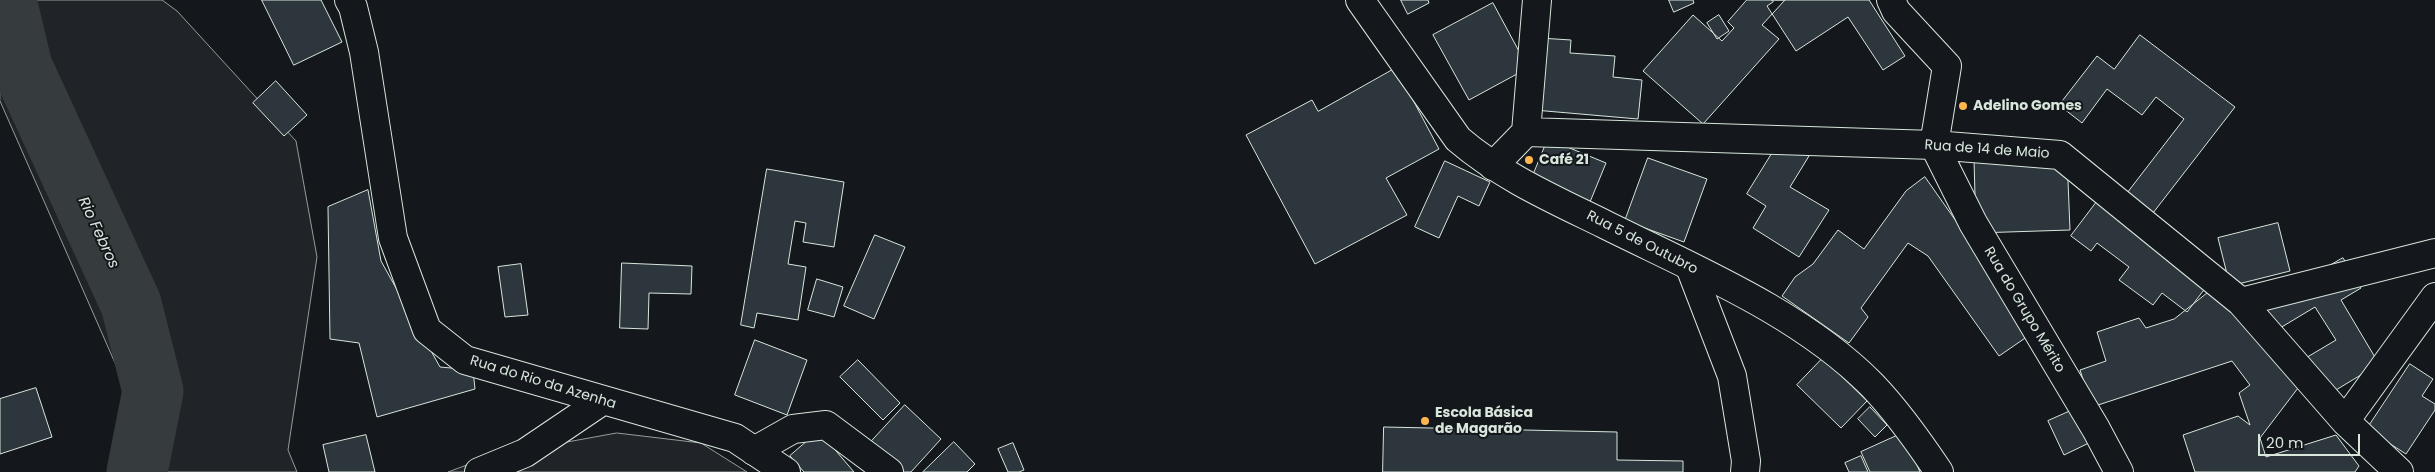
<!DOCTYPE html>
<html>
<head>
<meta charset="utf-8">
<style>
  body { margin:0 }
  #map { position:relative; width:2435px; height:472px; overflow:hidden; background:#14181c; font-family:Poppins,sans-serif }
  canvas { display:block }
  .scale { position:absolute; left:2258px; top:434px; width:102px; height:22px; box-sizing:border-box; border:2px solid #d8e6dc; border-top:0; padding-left:6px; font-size:15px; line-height:18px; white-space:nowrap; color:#d8e6dc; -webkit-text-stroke:4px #14181c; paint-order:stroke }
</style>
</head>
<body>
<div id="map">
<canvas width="2435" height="472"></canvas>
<div class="scale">20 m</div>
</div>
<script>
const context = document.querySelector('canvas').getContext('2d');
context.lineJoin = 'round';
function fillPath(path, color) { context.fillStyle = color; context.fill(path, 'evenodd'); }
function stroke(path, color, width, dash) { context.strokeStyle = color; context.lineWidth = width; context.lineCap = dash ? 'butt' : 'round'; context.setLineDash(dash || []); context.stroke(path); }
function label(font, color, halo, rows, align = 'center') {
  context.font = font + ' Poppins,sans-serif'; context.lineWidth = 4; context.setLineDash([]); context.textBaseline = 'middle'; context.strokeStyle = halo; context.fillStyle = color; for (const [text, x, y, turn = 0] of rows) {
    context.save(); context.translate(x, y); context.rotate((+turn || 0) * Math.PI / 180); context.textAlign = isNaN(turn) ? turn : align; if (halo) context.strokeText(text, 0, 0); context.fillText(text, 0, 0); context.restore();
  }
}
const green = new Path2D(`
  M 0,0 L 162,0 L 177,11 L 296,141 L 317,257 L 288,450 L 297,472 L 121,472 L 151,445 L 0,101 Z
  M 617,433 L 701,443 L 747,472 L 448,472 L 491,456 Z`);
fillPath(green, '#202428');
stroke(green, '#939e99', 1);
stroke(new Path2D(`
  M 6,0 L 22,67 L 131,304 L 153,391 L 137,472`), '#363b3e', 61);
const building = new Path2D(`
  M 262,0 L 321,0 L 342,42 L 294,65 Z
  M 1401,0 L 1428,0 L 1429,3 L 1408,14 Z
  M 1669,0 L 1693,0 L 1694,3 L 1674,12 Z
  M 1747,0 L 1785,0 L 1762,25 L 1779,39 L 1703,124 L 1643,71 L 1693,15 L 1722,41 L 1734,28 L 1728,22 Z
  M 1772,0 L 1869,0 L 1905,56 L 1883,70 L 1848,17 L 1796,51 L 1767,6 L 1773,2 Z
  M 1493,3 L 1528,68 L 1469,100 L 1433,35 Z
  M 1719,15 L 1729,31 L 1717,39 L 1707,23 Z
  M 2140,35 L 2235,107 L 2153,213 L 2127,193 L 2184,119 L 2156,97 L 2142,115 L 2107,89 L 2082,123 L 2059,105 L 2097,56 L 2114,69 Z
  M 1540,38 L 1571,40 L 1570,53 L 1615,56 L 1613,77 L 1642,80 L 1638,119 L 1534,110 Z
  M 1396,68 L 1439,149 L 1386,178 L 1407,215 L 1315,264 L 1246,135 L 1312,100 L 1318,111 Z
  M 276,81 L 307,115 L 284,136 L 253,103 Z
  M 1548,139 L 1606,163 L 1590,202 L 1532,178 Z
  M 1781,139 L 1809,156 L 1790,187 L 1829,210 L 1799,257 L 1753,228 L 1766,206 L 1747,194 Z
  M 2067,156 L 2070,230 L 1976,233 L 1974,159 Z
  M 1648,158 L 1707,179 L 1684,242 L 1625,221 Z
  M 1445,161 L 1490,182 L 1479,206 L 1458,196 L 1439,238 L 1415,227 Z
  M 767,169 L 844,182 L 834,247 L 803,242 L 806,223 L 795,221 L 788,264 L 806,267 L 798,320 L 757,313 L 754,328 L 741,325 Z
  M 1925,177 L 2034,332 L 1999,356 L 1928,256 L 1908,243 L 1861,308 L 1868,317 L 1849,343 L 1782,296 L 1795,277 L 1813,264 L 1838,230 L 1864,249 L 1906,191 Z
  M 368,190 L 381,261 L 440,367 L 473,370 L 475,389 L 377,417 L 359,343 L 330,339 L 328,207 Z
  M 2099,199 L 2210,282 L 2187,312 L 2162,293 L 2153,305 L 2119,280 L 2129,267 L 2097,243 L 2091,251 L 2071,236 Z
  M 2278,223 L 2290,271 L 2230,286 L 2218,238 Z
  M 875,235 L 905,247 L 874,319 L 844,306 Z
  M 2343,258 L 2361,288 L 2341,300 L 2379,364 L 2326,396 L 2304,359 L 2336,340 L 2315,307 L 2275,331 L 2260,307 Z
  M 622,263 L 692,266 L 691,294 L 649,293 L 648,329 L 620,328 Z
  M 521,264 L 528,315 L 505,317 L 498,267 Z
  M 817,279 L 843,287 L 834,317 L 808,310 Z
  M 2219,284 L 2298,388 L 2260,438 L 2266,457 L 2336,435 L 2359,466 L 2355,472 L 2195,472 L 2183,435 L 2238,416 L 2250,425 L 2239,393 L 2250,385 L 2232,361 L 2092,407 L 2080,370 L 2106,361 L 2097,332 L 2139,318 L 2146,328 L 2174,319 Z
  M 755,340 L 807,360 L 787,415 L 735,395 Z
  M 1823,358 L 1867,401 L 1841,428 L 1797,385 Z
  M 858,360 L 900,403 L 883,420 L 840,377 Z
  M 2410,364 L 2433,379 L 2422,396 L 2435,404 L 2435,410 L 2406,454 L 2367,429 Z
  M 36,388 L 52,437 L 0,454 L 0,399 Z
  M 905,405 L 941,439 L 911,472 L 900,472 L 869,444 Z
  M 1870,407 L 1887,425 L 1875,437 L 1858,419 Z
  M 2075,409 L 2091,442 L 2064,455 L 2048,421 Z
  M 1384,427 L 1617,432 L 1617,460 L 1683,461 L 1683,472 L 1383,472 Z
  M 819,431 L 854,472 L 804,472 L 790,456 Z
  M 1903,433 L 1920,472 L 1870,472 L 1861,452 Z
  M 366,435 L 375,472 L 329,472 L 323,445 Z
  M 954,442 L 975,464 L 967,472 L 923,472 Z
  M 1013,443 L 1024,470 L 1019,472 L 1008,472 L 998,449 Z
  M 1861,456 L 1868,472 L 1849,472 L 1845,463 Z`);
fillPath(building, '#2c363c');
stroke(building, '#d8e6dc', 1);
const street = new Path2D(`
  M 1891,0 L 1896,11 L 1947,66 L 1934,145
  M 1526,132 L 1537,0
  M 1934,145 L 1973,223 L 2096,429 L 2119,472
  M 1493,166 L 1526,132 L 1934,145 L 2060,155 L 2241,302 L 2345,421 L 2399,472
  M 1690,267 L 1732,376 L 1746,461 L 1745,472
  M 2241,302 L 2435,253
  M 2345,421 L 2435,297
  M 754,451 L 793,429 L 826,425 L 889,472
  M 479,472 L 525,453 L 602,401`);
const secondary = new Path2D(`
  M 349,0 L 353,7 L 364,52 L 393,238 L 427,330 L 465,360 L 735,438 L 786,472
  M 1360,0 L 1458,139 C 1501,176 1553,199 1604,224 C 1694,269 1801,313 1872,385 C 1897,411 1919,442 1939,472`);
stroke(street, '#d8e6dc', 30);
stroke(secondary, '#d8e6dc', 30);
stroke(street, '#14181c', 28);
stroke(secondary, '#14181c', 28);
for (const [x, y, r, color] of [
  [1963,106,5,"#ffb74d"],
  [1529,160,5,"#ffb74d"],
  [1425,421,5,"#ffb74d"]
]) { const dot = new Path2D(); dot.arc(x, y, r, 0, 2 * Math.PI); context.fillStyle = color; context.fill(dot); stroke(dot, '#14181c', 2); }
label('bold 14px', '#d8e6dc', '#14181c', [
  ["Adelino Gomes",1973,106],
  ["Café 21",1539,160],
  ["Escola Básica",1435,413],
  ["de Magarão",1435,429]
], 'left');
label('14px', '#d8e6dc', '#14181c', [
  ["Rua de 14 de Maio",1987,150,4],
  ["Rua 5 de Outubro",1642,243,27],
  ["Rua do Grupo Mérito",2024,310,59],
  ["Rua do Rio da Azenha",543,383,17]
]);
label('italic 15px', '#d8e6dc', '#14181c', [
  ["Rio Febros",98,233,65]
]);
</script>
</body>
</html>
